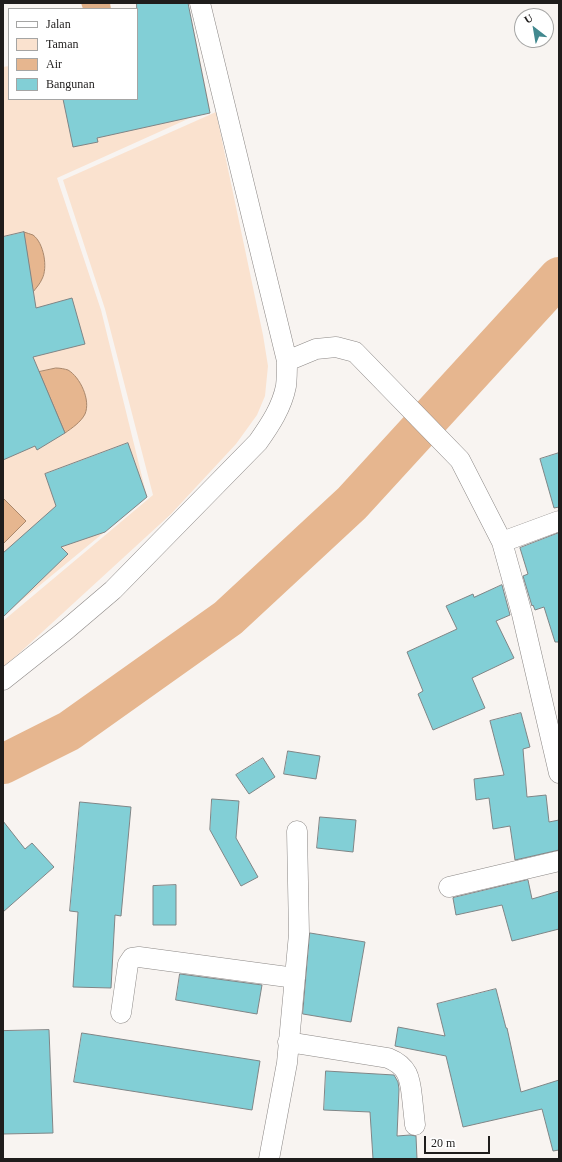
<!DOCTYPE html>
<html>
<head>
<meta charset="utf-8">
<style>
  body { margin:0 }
  #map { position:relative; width:562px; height:1162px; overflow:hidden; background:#f8f4f1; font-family:"Times New Roman",serif }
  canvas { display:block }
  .frame { position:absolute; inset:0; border:4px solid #1f1d1c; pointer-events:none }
  .legend { position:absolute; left:8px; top:8px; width:130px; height:92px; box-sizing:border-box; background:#fff; border:1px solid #a5a5a4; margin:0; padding:5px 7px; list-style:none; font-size:12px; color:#1f1d1c }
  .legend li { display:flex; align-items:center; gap:8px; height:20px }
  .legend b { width:20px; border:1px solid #a5a5a4 }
  .north { position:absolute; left:514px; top:8px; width:40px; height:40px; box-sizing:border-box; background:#fff; border:1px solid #a5a5a4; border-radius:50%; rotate:329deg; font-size:11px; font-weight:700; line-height:16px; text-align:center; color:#1f1d1c }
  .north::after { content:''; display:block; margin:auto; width:14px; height:18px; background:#42898f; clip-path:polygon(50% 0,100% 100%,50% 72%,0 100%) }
  .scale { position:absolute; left:424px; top:1136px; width:66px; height:18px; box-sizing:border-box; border:2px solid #1f1d1c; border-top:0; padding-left:5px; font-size:12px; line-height:14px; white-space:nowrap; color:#1f1d1c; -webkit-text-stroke:3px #fff; paint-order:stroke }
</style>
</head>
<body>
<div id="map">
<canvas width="562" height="1162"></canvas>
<div class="frame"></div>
<ul class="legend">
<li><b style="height:5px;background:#fff"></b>Jalan</li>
<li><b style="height:11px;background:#fae2cf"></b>Taman</li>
<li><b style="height:11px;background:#e6b68f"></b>Air</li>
<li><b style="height:11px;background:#82cfd6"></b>Bangunan</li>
</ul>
<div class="north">U</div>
<div class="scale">20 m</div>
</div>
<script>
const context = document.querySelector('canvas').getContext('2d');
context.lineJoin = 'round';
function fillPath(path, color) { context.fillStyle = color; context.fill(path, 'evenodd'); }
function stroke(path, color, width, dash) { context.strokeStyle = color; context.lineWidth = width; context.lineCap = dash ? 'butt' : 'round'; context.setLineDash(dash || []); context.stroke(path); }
fillPath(new Path2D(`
  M 192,21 L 210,109 L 57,178 L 101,310 L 147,497 L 5,614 L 3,612 L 3,67 L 9,66 L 9,99 L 137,99 L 137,34 Z
  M 216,112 L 263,335 L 268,366 L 265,396 L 257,415 L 236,444 L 171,514 L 3,668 L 3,621 L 153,495 L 105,309 L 63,180 Z`), '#fae2cf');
fillPath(new Path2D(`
  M 81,3 L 110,3 L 111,9 L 83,9 Z`), '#deae87');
const water = new Path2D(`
  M 24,232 C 27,233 30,234 33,235 C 44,243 48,268 42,279 C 40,284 36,288 33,292 Z
  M 56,368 C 60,368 65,369 68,370 C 80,377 91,400 85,414 C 81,422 72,428 65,433 L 39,372 Z
  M 3,498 L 26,521 L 3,544 Z`);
fillPath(water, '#e6b68f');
stroke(water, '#aa886c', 1);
stroke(new Path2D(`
  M 3,764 L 69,731 L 228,618 L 352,503 L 559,277`), '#e6b68f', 40);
const building = new Path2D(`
  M 137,3 L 188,3 L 210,113 L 97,138 L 98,142 L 73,147 L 63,99 L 137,99 Z
  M 24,232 L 36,308 L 72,298 L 85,344 L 33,357 L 65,433 L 37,450 L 35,446 L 3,460 L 3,237 Z
  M 128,443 L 147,497 L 105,532 L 61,547 L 68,554 L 3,617 L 3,553 L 56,506 L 45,474 Z
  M 559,453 L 559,507 L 554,508 L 540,459 Z
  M 559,533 L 559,642 L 555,642 L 544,607 L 535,610 L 533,605 L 532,606 L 523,576 L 528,574 L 520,548 Z
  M 502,585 L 510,615 L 496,621 L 514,658 L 472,678 L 485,708 L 433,730 L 418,694 L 423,691 L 407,652 L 457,629 L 446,606 L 473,594 L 474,597 Z
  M 521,713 L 530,747 L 523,749 L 527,797 L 546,795 L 549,822 L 559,820 L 559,850 L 515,860 L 510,826 L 493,829 L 489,798 L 476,800 L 474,779 L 504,775 L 490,721 Z
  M 288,751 L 320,756 L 316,779 L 284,774 Z
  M 263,758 L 275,777 L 249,794 L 236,775 Z
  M 212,799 L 239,801 L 236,838 L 258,877 L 241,886 L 210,830 Z
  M 80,802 L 131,807 L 121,916 L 115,915 L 111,988 L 73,987 L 78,912 L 70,911 Z
  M 320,817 L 356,820 L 353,852 L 317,848 Z
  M 3,821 L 25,849 L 32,843 L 54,867 L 3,912 Z
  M 528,880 L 532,899 L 559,891 L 559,929 L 512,941 L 502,905 L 456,915 L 453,898 Z
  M 176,885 L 176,925 L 153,925 L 153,886 Z
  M 310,933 L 365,942 L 351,1022 L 303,1014 Z
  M 180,974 L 262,985 L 257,1014 L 176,1000 Z
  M 496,989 L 506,1028 L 507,1028 L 521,1092 L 559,1080 L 559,1150 L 553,1151 L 542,1109 L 463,1127 L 446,1056 L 395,1046 L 398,1027 L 445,1036 L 437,1004 Z
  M 49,1030 L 53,1133 L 3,1134 L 3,1031 Z
  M 82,1033 L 260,1061 L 252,1110 L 74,1082 Z
  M 326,1071 L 394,1075 L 398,1082 L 399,1089 L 397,1136 L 410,1135 L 416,1136 L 417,1159 L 373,1159 L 370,1112 L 324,1110 Z`);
fillPath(building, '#82cfd6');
stroke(building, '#808586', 1);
const street = new Path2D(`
  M 287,361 L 316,349 L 336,347 L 355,352 L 460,460 L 502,542 L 522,614 L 559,773
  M 502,542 L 559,521
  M 3,680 L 66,630 L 113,590 L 258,442 C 270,425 282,407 286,386 C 287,378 287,369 287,361 L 200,3
  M 449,887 L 559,861
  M 121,1013 L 128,964 L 132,958 L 139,957 L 295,978
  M 288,1042 L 388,1058 C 408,1066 410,1078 412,1097 C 413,1106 414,1116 415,1125
  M 269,1159 L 287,1063 L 299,934 L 297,831`);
stroke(street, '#8c8886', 21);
stroke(street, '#fff', 20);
</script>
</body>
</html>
